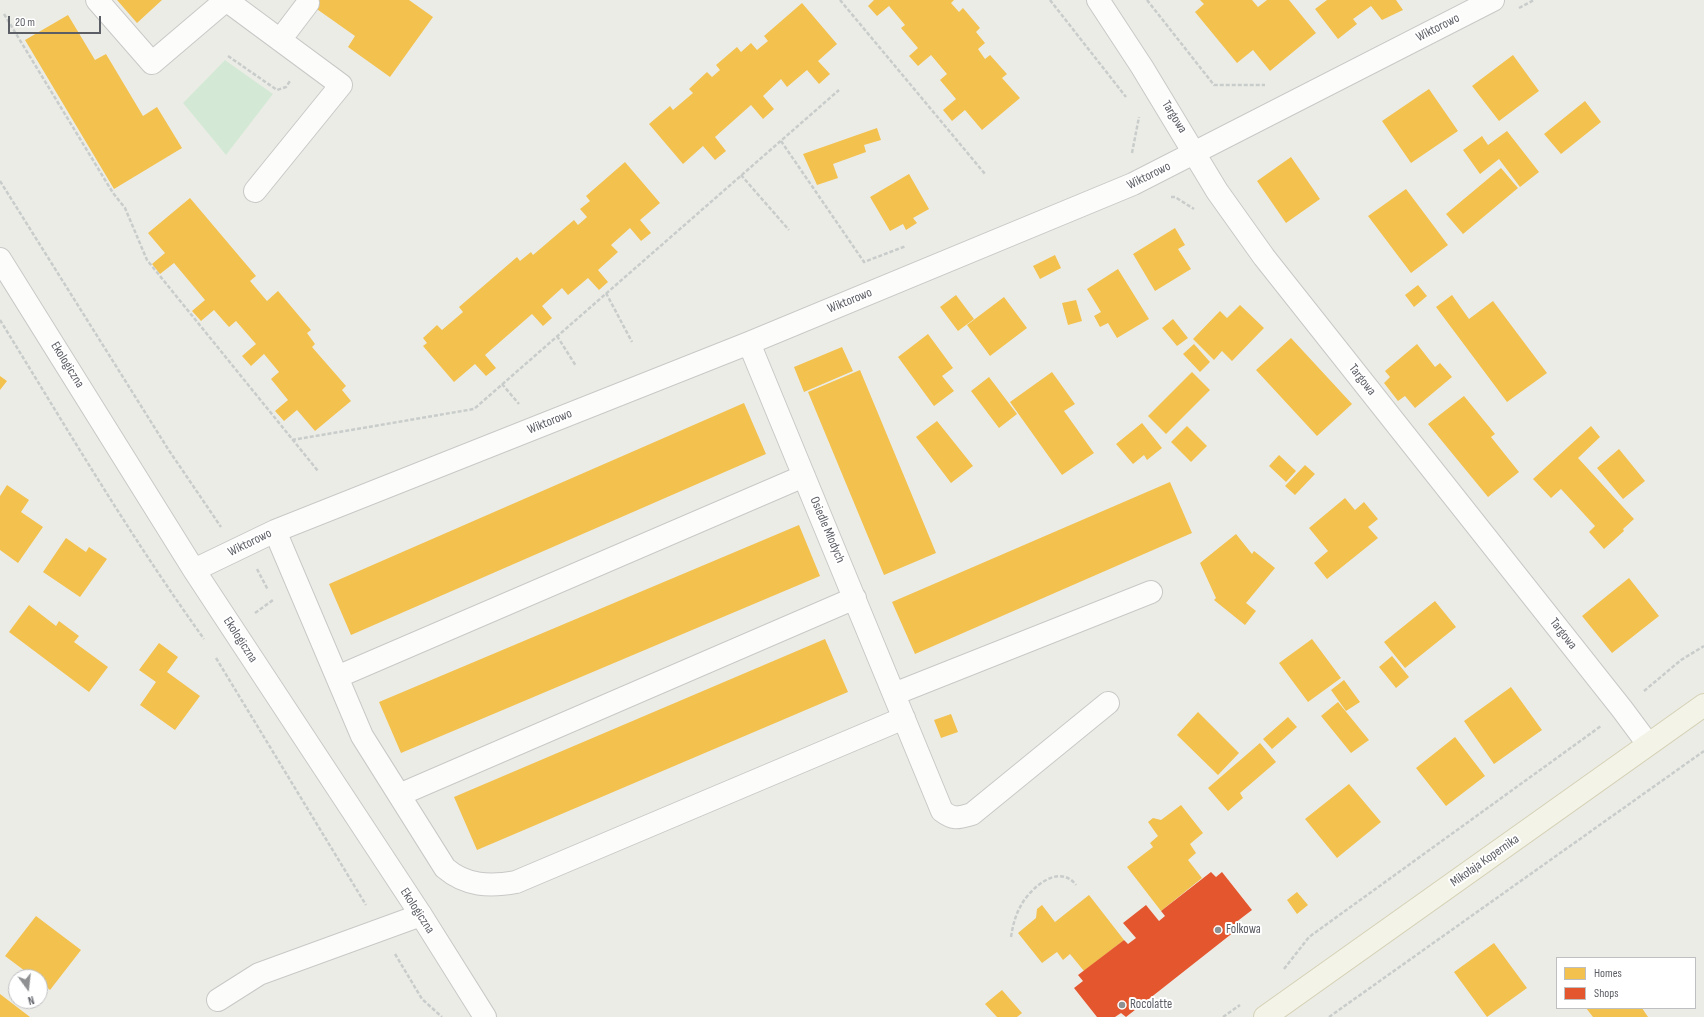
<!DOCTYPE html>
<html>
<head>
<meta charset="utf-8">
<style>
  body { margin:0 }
  #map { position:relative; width:1704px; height:1017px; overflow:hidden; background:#ecece7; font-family:"Sofia Sans Condensed",sans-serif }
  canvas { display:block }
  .legend { position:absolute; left:1556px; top:957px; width:140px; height:52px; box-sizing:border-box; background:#fff; border:1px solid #bebfc1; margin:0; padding:5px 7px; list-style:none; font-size:12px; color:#5c5e65 }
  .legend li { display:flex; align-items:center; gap:8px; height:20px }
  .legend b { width:20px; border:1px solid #bebfc1 }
  .north { position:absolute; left:8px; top:969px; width:40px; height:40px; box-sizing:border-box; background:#fff; border:1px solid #bebfc1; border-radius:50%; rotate:165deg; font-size:11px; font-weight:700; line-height:16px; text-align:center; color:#5c5e65 }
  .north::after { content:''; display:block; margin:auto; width:14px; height:18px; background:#8e9092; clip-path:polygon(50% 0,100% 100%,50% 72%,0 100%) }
  .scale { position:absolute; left:8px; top:16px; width:93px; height:18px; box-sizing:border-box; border:2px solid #5c5e65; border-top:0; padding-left:5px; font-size:12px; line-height:14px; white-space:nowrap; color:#5c5e65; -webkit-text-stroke:3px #fff; paint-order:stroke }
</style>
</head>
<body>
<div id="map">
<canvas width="1704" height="1017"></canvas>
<ul class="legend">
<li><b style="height:11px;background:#f2c14e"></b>Homes</li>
<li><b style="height:11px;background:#e4572e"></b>Shops</li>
</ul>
<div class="north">N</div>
<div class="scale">20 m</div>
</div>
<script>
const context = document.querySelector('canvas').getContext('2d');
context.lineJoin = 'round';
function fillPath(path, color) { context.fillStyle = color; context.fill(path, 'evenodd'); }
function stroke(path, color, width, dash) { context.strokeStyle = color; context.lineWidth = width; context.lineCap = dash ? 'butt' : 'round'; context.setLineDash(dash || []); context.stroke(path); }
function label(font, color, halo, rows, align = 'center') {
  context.font = font + ' "Sofia Sans Condensed",sans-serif'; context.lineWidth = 4; context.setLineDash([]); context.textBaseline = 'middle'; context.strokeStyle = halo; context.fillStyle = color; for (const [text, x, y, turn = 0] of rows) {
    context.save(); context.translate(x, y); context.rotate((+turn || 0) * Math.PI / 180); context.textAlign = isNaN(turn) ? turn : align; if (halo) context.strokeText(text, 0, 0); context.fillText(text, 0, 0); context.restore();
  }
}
fillPath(new Path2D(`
  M 225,60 L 273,94 L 226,155 L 183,103 Z`), '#d4e9d5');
fillPath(new Path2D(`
  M 117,0 L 162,0 L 137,23 Z
  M 304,0 L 409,0 L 433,17 L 390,77 L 348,47 L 355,36 Z
  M 874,0 L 954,0 L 951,3 L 959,12 L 963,8 L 980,28 L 976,32 L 985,43 L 978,49 L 985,59 L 990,55 L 1007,74 L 1002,78 L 1020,98 L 982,130 L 965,110 L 952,121 L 943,110 L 956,99 L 940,80 L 947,74 L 931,55 L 918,66 L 909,56 L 918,48 L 901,28 L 905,25 L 889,6 L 877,16 L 868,6 Z
  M 1200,0 L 1252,0 L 1258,7 L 1267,0 L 1289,0 L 1316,33 L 1270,71 L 1253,50 L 1237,63 L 1195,12 L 1204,4 Z
  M 1327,0 L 1396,0 L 1403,10 L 1382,20 L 1371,6 L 1353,19 L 1357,24 L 1338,39 L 1315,9 Z
  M 802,3 L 837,44 L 818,61 L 830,74 L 819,84 L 807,70 L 787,87 L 781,79 L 763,96 L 774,109 L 763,119 L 751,105 L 715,137 L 726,151 L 715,160 L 703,146 L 683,164 L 649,124 L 670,106 L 673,110 L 693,93 L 689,89 L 707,72 L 712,77 L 720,70 L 716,65 L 737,47 L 741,52 L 751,43 L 757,50 L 768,41 L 764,36 Z
  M 68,15 L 95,60 L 106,54 L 143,116 L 157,107 L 182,148 L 114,189 L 25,40 Z
  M 1513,55 L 1539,91 L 1499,121 L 1472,86 Z
  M 1429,89 L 1458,131 L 1411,163 L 1382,121 Z
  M 1585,101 L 1601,122 L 1561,154 L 1544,134 Z
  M 877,128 L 881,140 L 864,145 L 866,152 L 833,164 L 838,178 L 817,185 L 803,154 Z
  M 1507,131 L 1539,172 L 1520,187 L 1499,159 L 1480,174 L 1463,150 L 1482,136 L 1488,145 Z
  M 1291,157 L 1320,199 L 1286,223 L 1257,181 Z
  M 625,162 L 660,203 L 640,220 L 651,233 L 641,241 L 630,228 L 611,245 L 618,252 L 598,270 L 608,282 L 599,290 L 588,278 L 568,295 L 562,288 L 542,306 L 552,318 L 543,326 L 532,314 L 485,355 L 496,368 L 486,376 L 475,364 L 454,382 L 423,346 L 427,343 L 423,338 L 437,325 L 442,330 L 463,312 L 459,307 L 517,257 L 520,261 L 531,252 L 533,255 L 574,220 L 578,225 L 587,217 L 580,209 L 590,201 L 586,196 Z
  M 1501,168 L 1518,188 L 1463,234 L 1446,214 Z
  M 909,174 L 929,209 L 913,218 L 917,223 L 906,230 L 903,224 L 890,231 L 870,197 Z
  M 1406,189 L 1448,245 L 1411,273 L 1368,216 Z
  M 190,198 L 256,276 L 250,281 L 267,301 L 278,291 L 311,330 L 307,333 L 315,344 L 312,347 L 346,386 L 342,390 L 351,401 L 315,431 L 297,410 L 284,421 L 275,411 L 288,400 L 271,379 L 279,372 L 264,354 L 251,366 L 242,356 L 256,344 L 236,321 L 229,327 L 214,310 L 201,321 L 192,311 L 205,300 L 174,263 L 160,274 L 152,264 L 165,253 L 148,233 Z
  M 1175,228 L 1185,245 L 1178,249 L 1191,269 L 1155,291 L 1133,254 Z
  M 1055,255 L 1061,268 L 1040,279 L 1033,266 Z
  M 1118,269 L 1149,319 L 1117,338 L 1108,323 L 1100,327 L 1094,316 L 1101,312 L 1087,289 Z
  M 1418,285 L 1427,296 L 1414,307 L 1405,295 Z
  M 956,295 L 974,319 L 958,331 L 940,307 Z
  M 1452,295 L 1469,319 L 1493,301 L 1547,373 L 1507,402 L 1436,307 Z
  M 1004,297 L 1027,328 L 990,356 L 967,325 Z
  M 1076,300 L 1082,321 L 1068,325 L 1062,303 Z
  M 1240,305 L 1264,328 L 1232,361 L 1222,351 L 1214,360 L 1193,339 L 1220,311 L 1227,318 Z
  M 1173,319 L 1188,338 L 1177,346 L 1162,328 Z
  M 928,334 L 953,368 L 942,376 L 954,391 L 934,406 L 898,357 Z
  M 1291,338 L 1352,404 L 1317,436 L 1256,370 Z
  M 1194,344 L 1210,362 L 1200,372 L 1183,354 Z
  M 1417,344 L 1435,367 L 1440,363 L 1452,377 L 1415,408 L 1405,396 L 1398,401 L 1384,383 L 1390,377 L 1385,371 Z
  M 842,347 L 853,371 L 804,392 L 794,367 Z
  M 860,370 L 936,553 L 884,575 L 808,392 Z
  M 1052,372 L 1075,404 L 1064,411 L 1094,453 L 1062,475 L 1010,402 Z
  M 1192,372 L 1210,390 L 1166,434 L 1148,416 Z
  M 0,376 L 7,381 L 0,390 Z
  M 989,377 L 1017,414 L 999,428 L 971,391 Z
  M 1464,396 L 1495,434 L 1491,437 L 1519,472 L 1488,497 L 1428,424 Z
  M 744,403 L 766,454 L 351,635 L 329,584 Z
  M 937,421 L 973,466 L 951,483 L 916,437 Z
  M 1142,423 L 1162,448 L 1147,460 L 1144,455 L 1133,464 L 1116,444 Z
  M 1187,426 L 1207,446 L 1191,462 L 1171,442 Z
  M 1591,426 L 1600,437 L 1578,458 L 1634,519 L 1623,529 L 1624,531 L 1604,549 L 1589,532 L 1595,526 L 1561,489 L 1551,498 L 1533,479 Z
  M 1619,449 L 1645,481 L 1623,499 L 1597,468 Z
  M 1279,455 L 1296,471 L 1286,482 L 1269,466 Z
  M 1305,465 L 1315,474 L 1295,495 L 1285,486 Z
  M 1170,482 L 1192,533 L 915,654 L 892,602 Z
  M 7,485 L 29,500 L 21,512 L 43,527 L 18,563 L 0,550 L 0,496 Z
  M 1345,498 L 1355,510 L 1364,502 L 1378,519 L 1368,527 L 1378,538 L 1327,579 L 1314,563 L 1328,551 L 1309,528 Z
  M 799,525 L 820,576 L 401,753 L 379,702 Z
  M 1236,534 L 1252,554 L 1254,551 L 1275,568 L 1246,603 L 1256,611 L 1245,625 L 1214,600 L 1216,598 L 1200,563 Z
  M 66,538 L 86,552 L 89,547 L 107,559 L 80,597 L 43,572 Z
  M 1629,578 L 1659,616 L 1612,653 L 1582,616 Z
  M 1435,601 L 1456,627 L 1405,668 L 1384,642 Z
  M 29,605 L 56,626 L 59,621 L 79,636 L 74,642 L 108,667 L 89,692 L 9,632 Z
  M 825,639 L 848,692 L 477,850 L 454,797 Z
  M 1312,639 L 1341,678 L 1308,702 L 1279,663 Z
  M 159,643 L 178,657 L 167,672 L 200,696 L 175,730 L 140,705 L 156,682 L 139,670 Z
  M 1392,656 L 1409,677 L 1396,688 L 1379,667 Z
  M 1344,680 L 1360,702 L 1346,711 L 1331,690 Z
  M 1511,687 L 1542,730 L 1494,764 L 1464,721 Z
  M 1338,702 L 1369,740 L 1351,753 L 1321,716 Z
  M 1198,712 L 1239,753 L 1218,775 L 1177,735 Z
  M 951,714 L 958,732 L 941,738 L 934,720 Z
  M 1288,717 L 1297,727 L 1272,749 L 1263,739 Z
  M 1455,737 L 1485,776 L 1446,806 L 1416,768 Z
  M 1260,743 L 1276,762 L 1240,793 L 1243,798 L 1228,811 L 1208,788 Z
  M 1349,784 L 1381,822 L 1337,858 L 1305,819 Z
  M 1181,805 L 1203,833 L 1190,844 L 1196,853 L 1188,860 L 1202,878 L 1161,911 L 1127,867 L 1153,847 L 1150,843 L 1158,836 L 1148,822 L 1153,818 L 1161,820 Z
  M 1297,892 L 1308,905 L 1297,914 L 1287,900 Z
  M 1089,895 L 1124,940 L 1084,971 L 1070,954 L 1063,960 L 1057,952 L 1042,963 L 1018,933 L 1036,918 L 1037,909 L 1042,905 L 1055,922 Z
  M 36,916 L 81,950 L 50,990 L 40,982 L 40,977 L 33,977 L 5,956 Z
  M 1494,943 L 1527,988 L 1487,1017 L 1454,972 Z
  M 1002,990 L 1022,1013 L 1017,1017 L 997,1017 L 985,1004 Z
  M 0,994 L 30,1017 L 0,1017 Z
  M 1586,1008 L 1642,1008 L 1648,1017 L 1593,1017 Z`), '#f2c14e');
fillPath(new Path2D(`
  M 1211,872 L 1216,877 L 1222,872 L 1252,910 L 1235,923 L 1239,928 L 1126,1017 L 1121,1013 L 1115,1017 L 1097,1017 L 1074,988 L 1083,981 L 1078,975 L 1124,940 L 1128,944 L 1136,938 L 1123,923 L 1146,905 L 1159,921 L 1165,916 L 1161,911 Z`), '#e4572e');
const minor = new Path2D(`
  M 97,0 L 152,63 L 226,0 L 341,85 L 255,191
  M 1098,0 L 1142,67 L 1217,191 L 1264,257 L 1622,709 L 1648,744
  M 280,40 L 308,3
  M 0,259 L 194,570 L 421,915 L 485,1017
  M 749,343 L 942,811 C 954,820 958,818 972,814 L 1108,703
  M 275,531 L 362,736 L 445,868 C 466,886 490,887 516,882 L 904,718
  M 194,570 L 275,531 L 749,343 L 1133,184 L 1493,0
  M 337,677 L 804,476
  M 894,694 L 1151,592
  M 399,795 L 855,598
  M 218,1000 L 259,974 L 421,915`);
const major = new Path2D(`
  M 1265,1017 L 1704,705`);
stroke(minor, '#c8c9c7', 24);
stroke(major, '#d4d1b4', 24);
stroke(new Path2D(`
  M 840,0 L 985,174
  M 1050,0 L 1126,97
  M 1147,0 L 1214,85 L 1265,85
  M 1519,8 L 1534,0
  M 4,14 L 113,193 L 125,208 L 147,260 L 318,471
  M 228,56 L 277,90 L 286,87 L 290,81
  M 781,141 L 864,262 L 906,246
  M 1132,153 L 1139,117
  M 741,175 L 789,230
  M 0,181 L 168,449 L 221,527
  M 1171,197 L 1175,197 L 1194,209
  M 606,293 L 632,342
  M 0,320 C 66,427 130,536 204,639
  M 557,336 L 576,366
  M 502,384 L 519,404
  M 292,440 L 474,409 L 839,90
  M 257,569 L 268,590
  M 255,613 L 273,600
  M 216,658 L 366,905
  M 1644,691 L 1681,660 L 1704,646
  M 1011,937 C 1013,924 1016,913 1023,902 C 1034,885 1060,864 1076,885
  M 395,954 L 422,999 L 442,1017
  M 1284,969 L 1309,937 L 1601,726
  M 1223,1017 L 1240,1005
  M 1329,1017 L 1704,751`), '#c8cdcb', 2.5, [4, 2]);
stroke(minor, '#fcfcfb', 22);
stroke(major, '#f3f3e8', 22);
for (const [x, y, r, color] of [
  [1218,930,4,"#8e9092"],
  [1122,1005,4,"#8e9092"]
]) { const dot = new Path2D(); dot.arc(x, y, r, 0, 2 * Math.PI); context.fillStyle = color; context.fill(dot); stroke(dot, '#fff', 1.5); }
label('13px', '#5c5e65', '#fff', [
  ["Wiktorowo",1438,28,-27],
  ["Targowa",1174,117,58],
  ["Wiktorowo",1149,176,-26],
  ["Wiktorowo",850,301,-22],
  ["Ekologiczna",67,365,58],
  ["Targowa",1362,380,52],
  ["Wiktorowo",550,422,-22],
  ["Osiedle Młodych",827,530,67],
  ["Wiktorowo",250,543,-26],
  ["Targowa",1563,634,52],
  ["Ekologiczna",240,640,57],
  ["Mikołaja Kopernika",1485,861,-35],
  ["Ekologiczna",417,911,57]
]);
label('13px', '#5c5e65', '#fff', [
  ["Folkowa",1226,930],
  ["Rocolatte",1130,1005]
], 'left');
</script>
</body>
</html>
